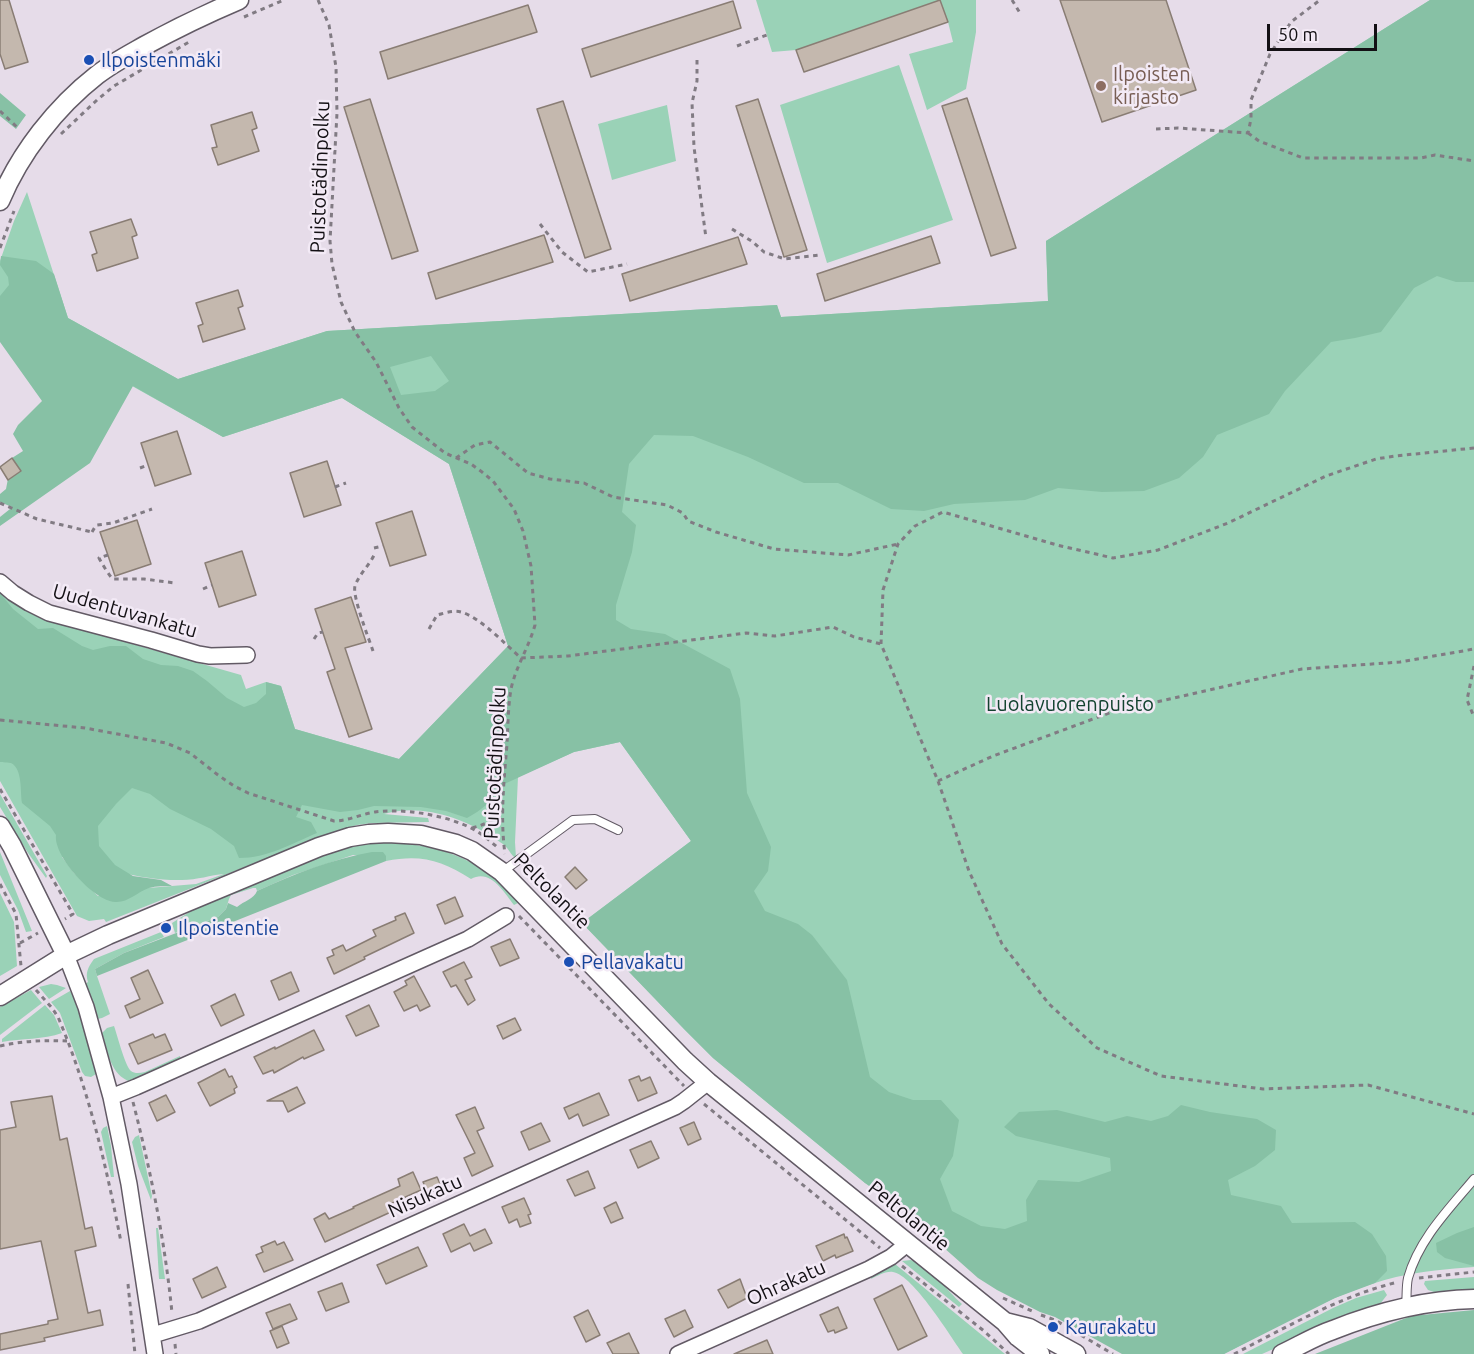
<!DOCTYPE html>
<html>
<head>
<meta charset="utf-8">
<style>
  body { margin:0 }
  #map { position:relative; width:1474px; height:1354px; overflow:hidden; background:#e6dce9; font-family:Ubuntu,sans-serif }
  canvas { display:block }
  .scale { position:absolute; left:1267px; top:24px; width:110px; height:27px; box-sizing:border-box; border:3px solid #131014; border-top:0; padding-left:8px; font-size:18px; line-height:21px; white-space:nowrap; color:#131014; -webkit-text-stroke:4px #f3eaf6; paint-order:stroke }
</style>
</head>
<body>
<div id="map">
<canvas width="1474" height="1354"></canvas>
<div class="scale">50 m</div>
</div>
<script>
const context = document.querySelector('canvas').getContext('2d');
context.lineJoin = 'round';
function fillPath(path, color) { context.fillStyle = color; context.fill(path, 'evenodd'); }
function stroke(path, color, width, dash) { context.strokeStyle = color; context.lineWidth = width; context.lineCap = dash ? 'butt' : 'round'; context.setLineDash(dash || []); context.stroke(path); }
function label(font, color, halo, rows, align = 'center') {
  context.font = font + ' Ubuntu,sans-serif'; context.lineWidth = 5; context.setLineDash([]); context.textBaseline = 'middle'; context.strokeStyle = halo; context.fillStyle = color; for (const [text, x, y, turn = 0] of rows) {
    context.save(); context.translate(x, y); context.rotate((+turn || 0) * Math.PI / 180); context.textAlign = isNaN(turn) ? turn : align; if (halo) context.strokeText(text, 0, 0); context.fillText(text, 0, 0); context.restore();
  }
}
fillPath(new Path2D(`
  M 756,0 L 976,0 L 976,32 L 966,89 L 927,110 L 909,54 L 953,42 L 948,22 L 796,50 L 772,52 Z
  M 1430,0 L 1474,0 L 1474,1267 C 1448,1269 1422,1271 1396,1277 C 1335,1292 1279,1326 1224,1354 L 865,1183 L 713,1058 L 684,1029 L 582,923 L 691,841 L 620,742 L 574,752 L 518,777 L 515,842 L 516,858 C 511,855 511,853 507,848 C 504,844 497,840 492,837 C 463,817 418,803 384,814 L 428,818 L 429,822 L 372,823 L 357,825 L 328,834 L 106,922 L 104,919 L 89,921 L 77,916 L 0,781 L 0,591 L 21,607 L 45,619 L 241,675 L 246,689 L 266,682 L 281,686 L 295,729 L 399,759 L 508,646 L 449,464 L 342,398 L 223,437 L 0,312 L 0,261 L 14,221 L 27,192 L 68,318 L 178,379 L 327,331 L 777,305 L 781,317 L 1048,301 L 1046,241 ZM 62,857 C 101,867 141,881 182,880 C 197,880 211,875 224,874 L 196,884 L 148,888 L 98,896 L 74,873 Z
  M 899,65 L 953,220 L 827,263 L 780,105 Z
  M 667,105 L 676,161 L 612,180 L 598,124 Z
  M 0,794 L 47,876 L 46,878 L 28,853 L 0,807 Z
  M 375,842 C 419,842 462,851 497,879 C 505,885 513,894 520,902 L 514,905 C 504,892 490,868 471,879 C 442,860 420,854 386,861 L 386,856 L 353,855 L 293,875 L 257,891 L 256,888 L 253,888 L 231,895 L 229,899 L 226,909 L 218,917 L 175,933 L 172,923 L 199,906 L 286,870 L 337,850 Z
  M 0,852 L 32,931 L 26,932 L 18,910 L 0,875 Z
  M 0,893 L 14,922 L 17,966 L 0,976 Z
  M 161,932 L 164,937 L 124,953 L 95,969 L 97,976 L 110,1014 L 102,1018 L 97,1019 L 85,984 L 88,982 C 85,973 88,967 94,959 Z
  M 51,984 L 57,985 L 66,988 L 49,999 L 39,987 Z
  M 31,990 L 42,1003 L 0,1035 L 0,1007 Z
  M 70,991 L 76,1000 L 97,1067 L 96,1074 L 91,1077 L 85,1076 L 82,1072 L 60,1013 L 51,1002 Z
  M 45,1005 L 54,1015 L 62,1033 C 43,1040 22,1038 2,1042 L 2,1039 Z
  M 114,1026 C 117,1034 125,1066 131,1071 C 135,1074 140,1073 145,1072 L 180,1056 L 181,1063 L 131,1082 C 110,1075 108,1051 102,1033 L 107,1028 Z
  M 107,1126 L 111,1146 L 114,1177 L 111,1177 L 101,1132 L 103,1128 Z
  M 139,1135 L 152,1196 L 151,1200 L 138,1166 L 132,1142 L 135,1137 Z
  M 156,1228 L 158,1228 L 165,1279 L 159,1279 Z
  M 911,1260 C 932,1267 946,1290 962,1304 L 959,1307 L 902,1261 Z
  M 895,1264 L 1005,1354 L 963,1354 C 951,1337 913,1275 893,1272 C 885,1271 878,1276 871,1279 L 872,1274 Z
  M 1474,1277 L 1474,1289 L 1434,1292 L 1428,1290 L 1424,1284 L 1425,1281 Z
  M 1384,1290 L 1387,1295 L 1380,1304 L 1351,1315 L 1262,1354 L 1243,1354 L 1333,1308 L 1356,1298 Z`), '#9ad2b7');
fillPath(new Path2D(`
  M 1430,0 L 1474,0 L 1474,282 L 1456,282 L 1437,276 L 1414,288 L 1381,332 L 1355,338 L 1331,342 L 1285,391 L 1269,414 L 1217,435 L 1203,457 L 1179,478 L 1144,491 L 1102,492 L 1058,488 L 1025,500 L 954,504 L 924,511 L 891,509 L 838,483 L 804,483 L 748,457 L 693,436 L 654,435 L 629,464 L 622,512 L 636,525 L 632,552 L 616,605 L 616,620 L 631,629 L 665,634 L 730,669 L 740,699 L 747,793 L 771,847 L 768,871 L 754,891 L 765,911 L 798,924 L 812,935 L 847,980 L 870,1077 L 889,1092 L 913,1100 L 941,1100 L 959,1120 L 953,1156 L 940,1179 L 952,1211 L 981,1226 L 1005,1229 L 1027,1221 L 1026,1200 L 1038,1180 L 1079,1182 L 1111,1171 L 1110,1158 L 1016,1136 L 1004,1127 L 1019,1112 L 1057,1110 L 1105,1122 L 1127,1116 L 1151,1121 L 1168,1116 L 1181,1105 L 1210,1112 L 1257,1119 L 1276,1130 L 1275,1150 L 1255,1166 L 1228,1180 L 1231,1195 L 1281,1206 L 1292,1223 L 1355,1222 L 1372,1234 L 1386,1256 L 1387,1271 L 1375,1283 L 1335,1298 L 1224,1354 L 1122,1354 L 1055,1317 L 1040,1312 L 997,1290 L 978,1278 L 943,1247 L 935,1234 L 865,1183 L 713,1058 L 684,1029 L 582,923 L 691,841 L 620,742 L 574,752 L 500,786 C 493,802 481,810 467,818 L 446,811 L 421,807 L 374,806 L 358,810 L 340,812 L 302,805 L 296,817 L 311,822 L 317,833 C 291,844 267,858 239,858 L 234,846 L 211,829 L 170,809 L 150,794 L 132,788 L 116,804 L 98,826 L 99,846 L 115,865 L 133,876 L 161,880 L 172,886 C 165,886 156,886 149,888 C 137,892 128,903 115,902 C 94,901 53,856 56,835 L 50,826 L 22,803 C 20,792 23,769 11,763 C 10,763 1,762 0,762 L 0,593 L 13,609 L 38,629 L 53,628 L 82,646 L 93,650 L 110,646 L 126,646 L 143,659 L 161,665 L 178,666 L 193,671 L 207,681 L 227,698 L 244,707 L 256,703 L 266,694 L 266,682 L 281,686 L 295,729 L 399,759 L 508,646 L 449,464 L 342,398 L 223,437 L 133,386 L 90,463 L 0,526 L 0,517 L 10,509 L 12,507 L 0,502 L 0,494 L 6,489 L 12,458 L 23,451 L 13,434 L 18,425 L 42,401 L 0,342 L 0,296 L 9,285 L 8,277 L 0,265 L 1,256 L 36,261 L 54,274 L 68,318 L 178,379 L 327,331 L 777,305 L 781,317 L 1048,301 L 1046,241 ZM 431,356 L 449,381 L 435,391 L 401,395 L 390,367 Z
  M 0,93 L 26,115 L 16,129 L 0,116 Z
  M 372,852 L 383,852 L 386,856 L 386,861 L 97,976 L 95,969 L 124,953 L 218,917 L 226,909 L 228,903 L 237,907 C 244,901 254,899 257,891 C 294,874 332,859 372,852 Z
  M 1474,1227 L 1474,1266 L 1445,1258 L 1437,1252 L 1436,1243 L 1457,1233 Z
  M 1474,1310 L 1474,1354 L 1315,1354 L 1411,1316 Z`), '#87c1a5');
const building = new Path2D(`
  M 0,0 L 9,0 L 28,62 L 5,69 L 0,54 Z
  M 940,0 L 948,22 L 804,72 L 796,50 Z
  M 1060,0 L 1166,0 L 1196,90 L 1102,122 Z
  M 733,1 L 741,28 L 591,77 L 582,49 Z
  M 528,5 L 537,32 L 388,79 L 380,52 Z
  M 967,98 L 1016,248 L 991,256 L 942,106 Z
  M 370,99 L 418,251 L 392,259 L 344,107 Z
  M 758,99 L 807,250 L 784,257 L 736,106 Z
  M 563,101 L 611,249 L 585,258 L 537,109 Z
  M 252,112 L 257,128 L 252,130 L 259,151 L 218,165 L 212,148 L 217,147 L 211,125 Z
  M 131,219 L 137,235 L 132,237 L 138,258 L 97,271 L 92,255 L 97,253 L 90,232 Z
  M 544,235 L 553,262 L 436,299 L 428,273 Z
  M 931,236 L 940,263 L 825,301 L 817,274 Z
  M 738,237 L 747,264 L 630,301 L 622,274 Z
  M 238,290 L 243,306 L 238,308 L 245,329 L 203,342 L 198,326 L 203,324 L 196,303 Z
  M 177,431 L 191,474 L 155,486 L 141,443 Z
  M 12,458 L 21,471 L 8,480 L 0,467 Z
  M 327,461 L 341,505 L 304,517 L 290,473 Z
  M 412,511 L 426,555 L 390,566 L 376,523 Z
  M 137,520 L 151,564 L 115,576 L 100,532 Z
  M 242,551 L 256,595 L 219,607 L 205,563 Z
  M 351,597 L 366,642 L 345,648 L 372,729 L 349,737 L 327,672 L 335,669 L 315,609 Z
  M 575,867 L 587,880 L 576,889 L 565,877 Z
  M 455,897 L 463,916 L 445,924 L 437,905 Z
  M 405,913 L 414,933 L 364,957 L 365,959 L 334,974 L 327,958 L 334,955 L 332,950 L 343,945 L 346,951 L 376,936 L 373,930 L 396,920 L 395,917 Z
  M 510,939 L 519,958 L 500,966 L 491,947 Z
  M 464,962 L 472,977 L 465,980 L 475,1000 L 468,1005 L 456,985 L 451,987 L 443,972 Z
  M 148,970 L 163,1003 L 130,1018 L 125,1006 L 140,999 L 131,978 Z
  M 291,972 L 299,991 L 279,1000 L 271,981 Z
  M 414,976 L 430,1006 L 420,1011 L 417,1005 L 404,1011 L 394,992 L 407,985 L 405,981 Z
  M 235,994 L 244,1015 L 221,1026 L 211,1006 Z
  M 369,1005 L 379,1026 L 356,1036 L 346,1016 Z
  M 515,1018 L 521,1030 L 503,1039 L 497,1026 Z
  M 314,1030 L 324,1050 L 304,1059 L 303,1057 L 274,1073 L 273,1070 L 263,1074 L 254,1057 L 275,1047 L 275,1049 Z
  M 153,1034 L 155,1038 L 165,1034 L 172,1050 L 138,1064 L 129,1044 Z
  M 225,1069 L 229,1077 L 232,1076 L 237,1087 L 234,1089 L 235,1093 L 210,1106 L 198,1083 Z
  M 639,1076 L 641,1081 L 650,1077 L 657,1093 L 638,1101 L 629,1080 Z
  M 297,1087 L 305,1103 L 288,1112 L 283,1101 L 267,1101 Z
  M 599,1093 L 609,1115 L 583,1126 L 578,1114 L 569,1119 L 564,1108 Z
  M 166,1095 L 175,1112 L 157,1121 L 149,1103 Z
  M 52,1096 L 60,1140 L 67,1138 L 85,1229 L 92,1227 L 96,1246 L 75,1251 L 88,1313 L 100,1310 L 103,1325 L 44,1338 L 45,1341 L 0,1350 L 0,1334 L 48,1324 L 48,1321 L 58,1319 L 41,1241 L 0,1249 L 0,1130 L 16,1127 L 11,1102 Z
  M 475,1107 L 484,1128 L 477,1131 L 493,1166 L 472,1176 L 464,1158 L 475,1153 L 456,1115 Z
  M 694,1122 L 701,1139 L 688,1145 L 680,1128 Z
  M 541,1123 L 550,1141 L 529,1150 L 521,1132 Z
  M 651,1141 L 659,1158 L 638,1168 L 630,1150 Z
  M 588,1171 L 595,1188 L 575,1196 L 567,1180 Z
  M 413,1172 L 421,1190 L 390,1204 L 393,1211 L 325,1242 L 314,1219 L 325,1213 L 329,1219 L 354,1208 L 353,1207 L 400,1186 L 398,1179 Z
  M 437,1177 L 442,1188 L 428,1193 L 423,1182 Z
  M 524,1198 L 531,1214 L 528,1215 L 531,1223 L 520,1227 L 517,1219 L 509,1223 L 502,1207 Z
  M 616,1202 L 623,1218 L 611,1223 L 604,1208 Z
  M 464,1224 L 470,1236 L 485,1229 L 492,1243 L 474,1251 L 470,1243 L 451,1252 L 443,1234 Z
  M 844,1234 L 845,1238 L 847,1237 L 853,1251 L 836,1258 L 835,1255 L 823,1261 L 816,1246 Z
  M 275,1241 L 277,1245 L 284,1242 L 293,1260 L 264,1272 L 256,1255 L 263,1252 L 261,1247 Z
  M 418,1247 L 427,1266 L 386,1284 L 377,1265 Z
  M 217,1267 L 226,1287 L 202,1298 L 193,1279 Z
  M 740,1279 L 747,1298 L 728,1308 L 718,1290 Z
  M 342,1283 L 349,1302 L 326,1311 L 318,1292 Z
  M 902,1285 L 927,1336 L 898,1350 L 874,1299 Z
  M 290,1304 L 297,1319 L 273,1329 L 266,1313 Z
  M 838,1307 L 847,1328 L 835,1333 L 834,1330 L 828,1332 L 820,1315 Z
  M 588,1310 L 600,1335 L 586,1342 L 574,1317 Z
  M 685,1310 L 693,1327 L 674,1337 L 665,1319 Z
  M 282,1326 L 289,1343 L 277,1348 L 270,1331 Z
  M 629,1333 L 639,1354 L 613,1354 L 607,1343 Z
  M 767,1340 L 773,1354 L 734,1354 Z`);
fillPath(building, '#c4b8ae');
stroke(building, '#897d74', 1.5);
const service = new Path2D(`
  M 502,872 L 573,820 L 595,819 L 618,830
  M 1406,1306 C 1407,1297 1406,1287 1408,1278 C 1419,1239 1449,1209 1474,1179`);
const minor = new Path2D(`
  M 0,582 L 13,593 L 29,603 L 49,613 L 151,640 L 198,654 L 210,656 L 247,655
  M 66,955 L 86,1007 L 111,1097 L 129,1184 L 155,1354
  M 111,1097 L 136,1087 L 468,939 L 506,916
  M 153,1335 L 199,1321 L 610,1136 L 675,1107 L 684,1101 L 708,1082
  M 678,1354 L 869,1269 L 891,1257 L 907,1244`);
const tertiary = new Path2D(`
  M 0,201 C 20,153 56,107 97,75 C 111,64 128,55 144,46 C 175,29 206,14 239,0
  M 0,826 L 12,846 L 66,955
  M 0,996 L 66,955 L 108,935 L 319,847 L 350,837 L 369,834 L 388,833 L 421,835 L 456,844 L 472,851 L 502,872 L 685,1061 L 708,1082 L 1005,1322 L 1018,1337 L 1040,1354
  M 1005,1322 L 1029,1328 L 1076,1354
  M 1282,1354 C 1299,1346 1315,1336 1333,1330 C 1378,1312 1425,1300 1474,1299`);
stroke(service, '#625a65', 10);
stroke(minor, '#625a65', 18);
stroke(tertiary, '#625a65', 21);
stroke(new Path2D(`
  M 318,0 L 329,25 L 336,67 L 337,113 L 330,241 L 332,264 L 341,302 L 355,332 L 376,362 L 399,408 L 412,427 L 445,453 L 471,464 L 482,472 L 493,481 L 514,509 L 523,531 L 531,566 L 535,625 C 529,647 516,666 511,689 C 508,707 508,726 507,744 C 504,780 500,818 505,854
  M 1012,0 L 1020,13
  M 244,17 L 284,0
  M 737,46 L 767,35
  M 697,60 L 697,81 L 692,103 L 694,147 L 706,238
  M 0,111 L 19,129
  M 1156,129 L 1178,128 L 1248,133 L 1251,119 L 1251,100 L 1270,54 L 1291,22 L 1320,0
  M 1248,133 L 1259,141 L 1303,158 L 1421,158 L 1435,155 L 1474,161
  M 61,134 L 97,100 L 114,86 L 189,42
  M 540,224 L 562,252 L 588,272 L 627,264
  M 732,229 L 753,242 L 764,252 L 785,259 L 820,255
  M 0,248 L 14,211
  M 1474,448 L 1395,456 L 1376,459 L 1326,476 L 1228,523 L 1158,550 L 1113,558 L 1057,545 L 943,512 L 915,526 L 898,544 L 883,590 L 881,644 L 938,781 L 969,871 L 1002,944 L 1049,1004 L 1097,1048 L 1161,1076 L 1263,1089 L 1368,1085 L 1474,1114
  M 456,458 L 475,445 L 490,442 L 528,473 L 550,479 L 584,483 L 613,497 L 667,505 L 683,513 L 688,521 L 716,532 L 774,549 L 848,555 L 898,544
  M 140,468 L 148,465
  M 335,487 L 346,483
  M 0,503 L 37,519 L 92,532 L 92,534
  M 92,532 L 95,527 L 97,525 L 113,523 L 152,509
  M 374,548 L 383,546
  M 108,555 L 99,558 C 101,562 110,577 113,579 L 144,579 L 175,583
  M 203,589 L 212,585
  M 429,629 L 437,615 C 445,613 453,610 461,612 C 480,617 506,645 521,658 L 568,656 L 746,633 L 775,636 L 833,627 L 854,637 L 881,644
  M 314,639 L 318,633 L 323,632
  M 373,651 C 369,639 352,596 355,586 C 359,574 370,565 375,553
  M 1474,666 L 1467,700 L 1474,717
  M 0,720 L 85,728 L 166,743 L 190,753 L 218,775 L 234,786 L 248,793 L 334,821 C 348,821 361,814 375,812 C 403,808 445,815 471,828 C 481,833 489,840 497,847
  M 938,781 L 993,756 L 1112,712 L 1302,669 L 1400,662 L 1474,649
  M 0,789 L 73,914 L 65,919
  M 472,828 C 486,824 495,821 503,808
  M 0,884 L 16,914 L 21,966
  M 519,916 L 684,1086
  M 20,943 L 38,933
  M 36,990 L 52,1008 L 58,1017 C 89,1090 106,1165 121,1242
  M 0,1046 C 22,1041 44,1040 67,1041
  M 133,1102 C 151,1172 165,1242 172,1313
  M 704,1104 L 880,1248
  M 902,1266 L 984,1331 L 1009,1354
  M 1419,1278 L 1474,1272
  M 128,1284 L 135,1354
  M 1003,1298 L 1032,1311
  M 1041,1315 L 1055,1320 L 1113,1354
  M 175,1344 L 176,1354
  M 1234,1354 C 1287,1327 1340,1296 1398,1282`), '#817b83', 3, [4.5, 4.5]);
stroke(service, '#fff', 8);
stroke(minor, '#fff', 15);
stroke(tertiary, '#fff', 18);
for (const [x, y, r, color] of [
  [89,60,6,"#1a4fb4"],
  [1101,86,6,"#8d6e63"],
  [166,928,6,"#1a4fb4"],
  [569,962,6,"#1a4fb4"],
  [1053,1327,6,"#1a4fb4"]
]) { const dot = new Path2D(); dot.arc(x, y, r, 0, 2 * Math.PI); context.fillStyle = color; context.fill(dot); stroke(dot, '#f3eaf6', 2); }
label('20px', '#164399', '#f3eaf6', [
  ["Ilpoistenmäki",101,60],
  ["Ilpoistentie",178,928],
  ["Pellavakatu",581,962],
  ["Kaurakatu",1065,1327]
], 'left');
label('20px', '#785e54', '#f3eaf6', [
  ["Ilpoisten",1113,74],
  ["kirjasto",1113,97]
], 'left');
label('20px', '#131014', '#f3eaf6', [
  ["Puistotädinpolku",320,177,-88],
  ["Uudentuvankatu",125,611,16],
  ["Puistotädinpolku",495,763,-87],
  ["Peltolantie",552,891,45],
  ["Nisukatu",425,1196,-24],
  ["Peltolantie",909,1216,39],
  ["Ohrakatu",786,1283,-24]
]);
label('20px', '#134330', '#f3eaf6', [
  ["Luolavuorenpuisto",1070,704]
]);
</script>
</body>
</html>
